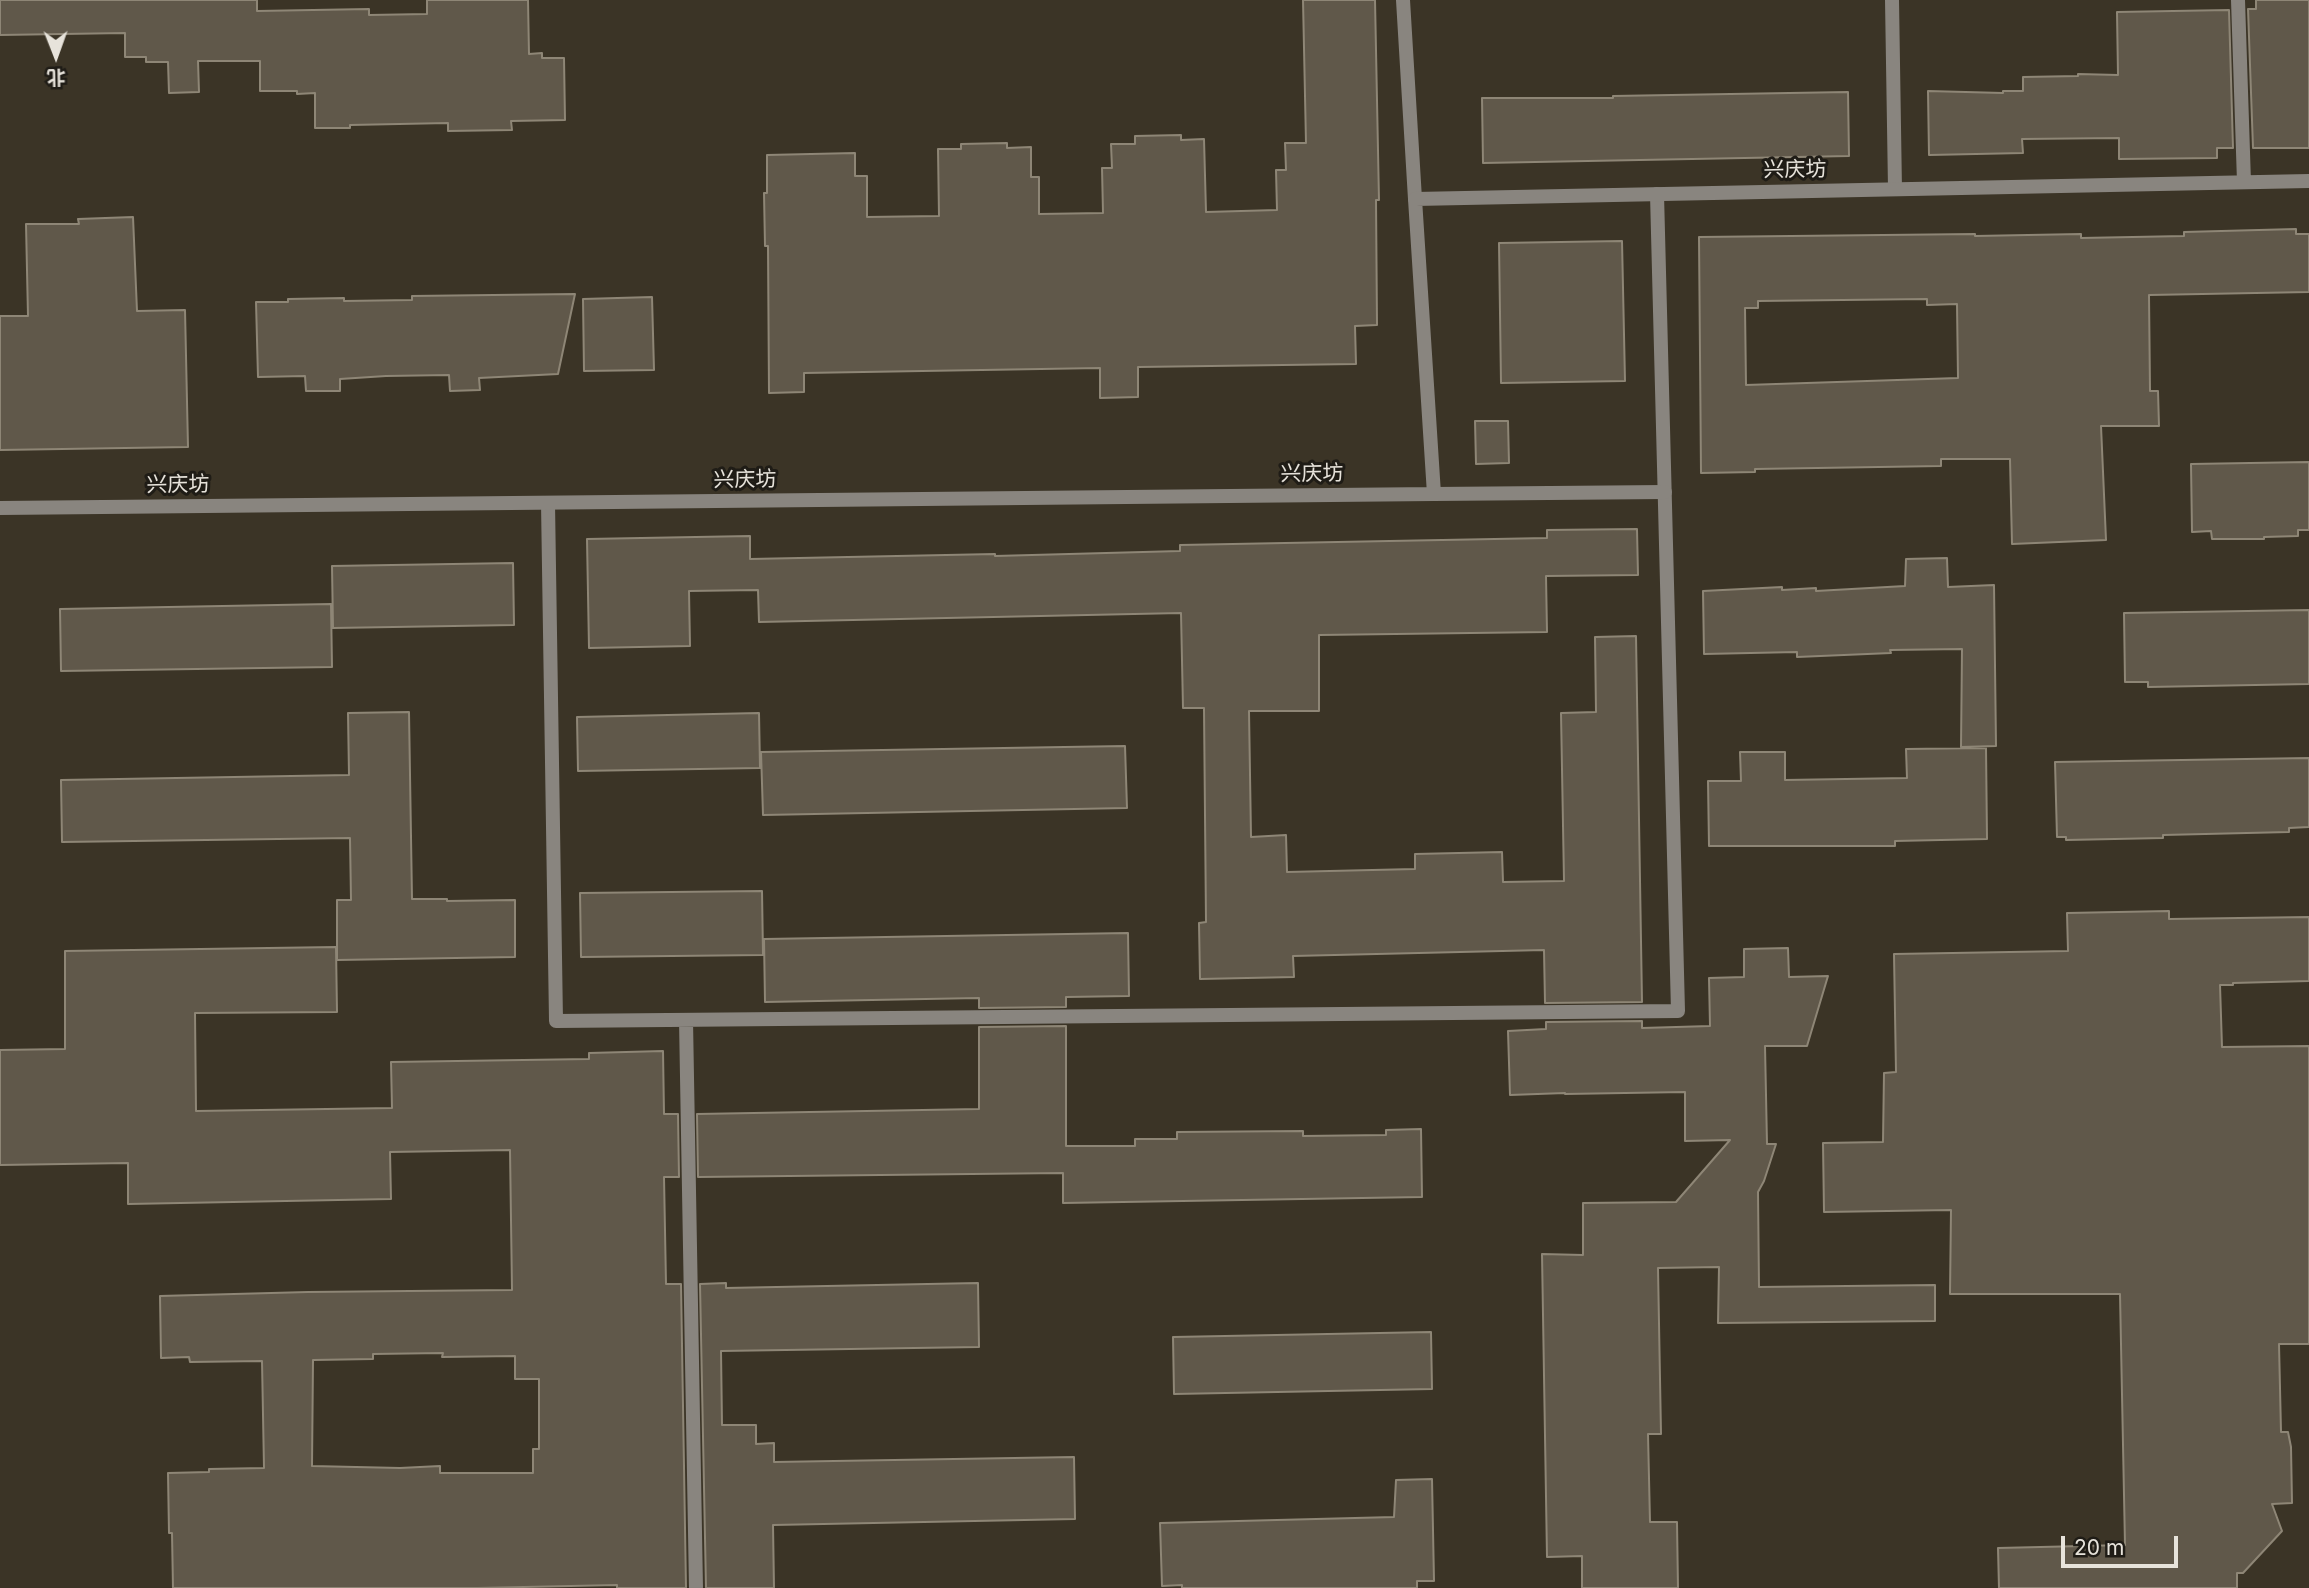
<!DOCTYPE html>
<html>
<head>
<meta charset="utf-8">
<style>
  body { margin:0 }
  #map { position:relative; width:2309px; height:1588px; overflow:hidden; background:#3b3426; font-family:Inter,"Noto Sans SC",sans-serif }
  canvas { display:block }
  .north { position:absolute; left:21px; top:21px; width:70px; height:70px; -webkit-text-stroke:5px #1f1c16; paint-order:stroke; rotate:179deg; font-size:19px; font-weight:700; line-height:28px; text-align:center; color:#e7e3db }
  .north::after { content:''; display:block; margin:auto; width:24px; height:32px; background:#e7e3db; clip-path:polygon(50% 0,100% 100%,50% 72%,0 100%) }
  .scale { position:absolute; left:2061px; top:1536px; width:117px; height:32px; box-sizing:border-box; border:4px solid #e7e3db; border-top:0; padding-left:9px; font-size:21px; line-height:24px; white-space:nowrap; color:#e7e3db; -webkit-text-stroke:5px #1f1c16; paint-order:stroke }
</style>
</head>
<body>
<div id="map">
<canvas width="2309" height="1588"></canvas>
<div class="north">北</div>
<div class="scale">20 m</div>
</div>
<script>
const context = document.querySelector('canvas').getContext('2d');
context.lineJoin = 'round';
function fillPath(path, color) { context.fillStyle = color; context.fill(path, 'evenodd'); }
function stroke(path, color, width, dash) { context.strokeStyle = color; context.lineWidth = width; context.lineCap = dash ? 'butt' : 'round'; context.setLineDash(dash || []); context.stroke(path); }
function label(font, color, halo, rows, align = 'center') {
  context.font = font + ' Inter,"Noto Sans SC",sans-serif'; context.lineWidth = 6; context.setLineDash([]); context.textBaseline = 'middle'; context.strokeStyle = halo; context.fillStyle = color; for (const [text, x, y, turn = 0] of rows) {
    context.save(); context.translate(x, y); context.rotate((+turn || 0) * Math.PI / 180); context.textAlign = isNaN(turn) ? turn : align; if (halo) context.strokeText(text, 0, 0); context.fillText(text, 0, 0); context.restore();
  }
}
const building = new Path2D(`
  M 0,0 L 257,0 L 257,11 L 369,9 L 369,15 L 427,14 L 427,0 L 528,0 L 529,54 L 542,53 L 542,58 L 564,58 L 565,120 L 511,121 L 512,130 L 448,131 L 448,123 L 350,125 L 350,128 L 315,128 L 315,93 L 297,94 L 297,91 L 260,91 L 260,61 L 198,61 L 199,92 L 169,93 L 168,62 L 146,62 L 146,57 L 125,57 L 125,33 L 0,35 Z
  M 1303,0 L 1375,0 L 1379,200 L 1376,200 L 1377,325 L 1355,326 L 1356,364 L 1138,367 L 1138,397 L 1100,398 L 1100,368 L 804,373 L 804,392 L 769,393 L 768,246 L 765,246 L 764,193 L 767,193 L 767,155 L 855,153 L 855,176 L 867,176 L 867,217 L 939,216 L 938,149 L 961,149 L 961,144 L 1007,143 L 1007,148 L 1031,147 L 1031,177 L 1039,177 L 1039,214 L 1103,213 L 1102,168 L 1112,168 L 1111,144 L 1135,144 L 1135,136 L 1181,135 L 1181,140 L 1204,139 L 1206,212 L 1277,210 L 1276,170 L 1286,170 L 1285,143 L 1306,143 Z
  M 2256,0 L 2309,0 L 2309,148 L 2253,148 L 2248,9 L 2256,9 Z
  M 2229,10 L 2233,148 L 2217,148 L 2217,158 L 2119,159 L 2119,138 L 2022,139 L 2023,153 L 1929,155 L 1928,91 L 2003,93 L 2003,91 L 2023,91 L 2023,77 L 2078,76 L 2078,74 L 2118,75 L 2117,12 Z
  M 1848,92 L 1849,156 L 1483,163 L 1482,98 L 1613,98 L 1613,96 Z
  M 133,217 L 137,311 L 185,310 L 188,447 L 0,450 L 0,316 L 28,316 L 26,224 L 79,224 L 78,219 Z
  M 2296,229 L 2296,234 L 2309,234 L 2309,292 L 2149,295 L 2150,391 L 2158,391 L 2159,426 L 2101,426 L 2106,540 L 2012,544 L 2010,459 L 1941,459 L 1941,466 L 1755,469 L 1755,472 L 1701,473 L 1699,237 L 1975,234 L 1975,236 L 2081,234 L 2081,238 L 2184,236 L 2184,232 ZM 1927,299 L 1927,305 L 1957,304 L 1958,378 L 1746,385 L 1745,308 L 1758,308 L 1758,301 Z
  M 1622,241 L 1625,381 L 1501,383 L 1499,243 Z
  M 575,294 L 558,374 L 479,378 L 480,390 L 450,391 L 449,375 L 386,376 L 340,379 L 340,391 L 306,391 L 305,376 L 258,377 L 256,302 L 288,302 L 288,299 L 344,298 L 344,301 L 412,300 L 412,296 Z
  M 652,297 L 654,370 L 584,371 L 583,299 Z
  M 1475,421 L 1508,421 L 1509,463 L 1476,464 Z
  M 2309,462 L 2309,530 L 2298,530 L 2298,536 L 2264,537 L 2264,539 L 2212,539 L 2211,531 L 2192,532 L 2191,464 Z
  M 1637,529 L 1638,575 L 1546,576 L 1547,632 L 1319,635 L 1319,711 L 1249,711 L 1251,837 L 1286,835 L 1287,872 L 1415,869 L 1415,854 L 1502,852 L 1503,882 L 1564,881 L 1561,713 L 1596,712 L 1595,637 L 1636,636 L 1642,1002 L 1545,1003 L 1544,950 L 1293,956 L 1294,977 L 1200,979 L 1199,923 L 1206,922 L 1204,708 L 1183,708 L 1181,613 L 759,622 L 758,590 L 689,591 L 690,646 L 589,648 L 587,539 L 750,536 L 750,559 L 995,554 L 995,556 L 1180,551 L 1180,545 L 1547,538 L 1547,530 Z
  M 1947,558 L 1948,587 L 1994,585 L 1996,746 L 1961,747 L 1962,649 L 1890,650 L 1891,653 L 1797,657 L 1797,652 L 1704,654 L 1703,591 L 1782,587 L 1782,590 L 1816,588 L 1816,591 L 1905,586 L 1906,559 Z
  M 513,563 L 514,625 L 333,628 L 332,566 Z
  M 331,604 L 332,667 L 61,671 L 60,609 Z
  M 2309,610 L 2309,684 L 2148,687 L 2148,682 L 2125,682 L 2124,613 Z
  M 409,712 L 412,899 L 447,899 L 447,901 L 515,900 L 515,957 L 337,960 L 337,900 L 351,900 L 350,838 L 62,842 L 61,780 L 349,775 L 348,713 Z
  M 759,713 L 760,768 L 578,771 L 577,717 Z
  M 1125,746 L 1127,808 L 763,815 L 761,752 Z
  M 1986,748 L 1987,839 L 1895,841 L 1895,846 L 1709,846 L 1708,781 L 1741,781 L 1740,752 L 1785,752 L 1785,780 L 1907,778 L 1906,749 Z
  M 2309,758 L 2309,827 L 2289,828 L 2289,832 L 2163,835 L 2163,838 L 2066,840 L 2066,837 L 2057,837 L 2055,762 Z
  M 762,891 L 763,955 L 581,957 L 580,893 Z
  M 2169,911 L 2169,919 L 2309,917 L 2309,981 L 2233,983 L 2233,985 L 2220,985 L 2222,1047 L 2309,1046 L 2309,1344 L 2279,1344 L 2281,1432 L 2288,1432 L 2291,1447 L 2292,1503 L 2272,1504 L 2282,1531 L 2243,1573 L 2237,1573 L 2237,1588 L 1999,1588 L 1998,1548 L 2125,1545 L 2120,1294 L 1950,1294 L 1951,1210 L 1824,1212 L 1823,1143 L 1883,1142 L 1884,1073 L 1896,1072 L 1894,954 L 2068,951 L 2067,913 Z
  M 1128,933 L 1129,996 L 1066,997 L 1066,1007 L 979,1008 L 979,998 L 765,1002 L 764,939 Z
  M 336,947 L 337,1012 L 195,1013 L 196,1111 L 392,1108 L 391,1062 L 589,1059 L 589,1053 L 663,1051 L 664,1114 L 678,1114 L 679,1177 L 664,1177 L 666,1284 L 681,1284 L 686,1588 L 617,1588 L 617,1585 L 477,1588 L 173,1588 L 172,1533 L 169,1533 L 168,1473 L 209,1472 L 209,1469 L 264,1468 L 262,1361 L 190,1362 L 189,1357 L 161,1358 L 160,1296 L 308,1292 L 512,1290 L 510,1150 L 390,1152 L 391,1199 L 128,1204 L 128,1163 L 0,1165 L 0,1050 L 65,1049 L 65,951 ZM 443,1353 L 442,1357 L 515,1356 L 515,1379 L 539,1379 L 539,1449 L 533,1449 L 533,1473 L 440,1473 L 440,1466 L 400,1468 L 312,1466 L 313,1360 L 373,1359 L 373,1354 Z
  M 1788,948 L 1789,977 L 1828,976 L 1807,1046 L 1765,1046 L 1767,1144 L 1776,1144 L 1764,1181 L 1758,1192 L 1759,1287 L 1935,1285 L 1935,1321 L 1718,1323 L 1719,1267 L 1658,1268 L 1661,1434 L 1648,1434 L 1650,1522 L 1677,1522 L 1678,1588 L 1582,1588 L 1582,1556 L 1547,1557 L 1542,1254 L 1583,1255 L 1583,1203 L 1676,1202 L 1730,1140 L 1685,1141 L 1685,1092 L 1565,1094 L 1565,1093 L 1510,1095 L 1508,1031 L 1546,1029 L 1546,1022 L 1642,1021 L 1642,1028 L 1710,1026 L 1709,978 L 1744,977 L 1744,949 Z
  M 1066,1026 L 1066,1146 L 1135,1146 L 1135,1139 L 1177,1139 L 1177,1132 L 1303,1131 L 1303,1136 L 1386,1135 L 1386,1130 L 1421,1129 L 1422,1197 L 1063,1203 L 1063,1173 L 698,1177 L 697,1114 L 979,1109 L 979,1027 Z
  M 726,1283 L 726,1288 L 978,1283 L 979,1347 L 721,1351 L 722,1425 L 756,1425 L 756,1444 L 774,1443 L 774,1462 L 1074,1457 L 1075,1519 L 773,1525 L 774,1588 L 706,1588 L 700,1284 Z
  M 1431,1332 L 1432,1389 L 1174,1394 L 1173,1337 Z
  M 1432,1479 L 1434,1581 L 1417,1581 L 1417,1588 L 1182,1588 L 1182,1585 L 1162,1586 L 1160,1523 L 1394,1517 L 1396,1480 Z`);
fillPath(building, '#60584a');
stroke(building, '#8e8676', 2);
stroke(new Path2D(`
  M 1403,0 L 1415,199
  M 1892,0 L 1895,189
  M 548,503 L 556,1021 L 1678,1011 L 1657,194
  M 686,1020 L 696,1588`), '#89857f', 14);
stroke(new Path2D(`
  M 2238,0 L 2244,182
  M 1434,494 L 1665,492
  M 0,508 L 1434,494 L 1415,199 L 2309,181`), '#89857f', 14);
label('21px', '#e7e3db', '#1f1c16', [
  ["兴庆坊",1795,170,-1],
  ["兴庆坊",1312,474,-1],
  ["兴庆坊",745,480,-1],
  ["兴庆坊",178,485,-1]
]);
</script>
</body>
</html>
